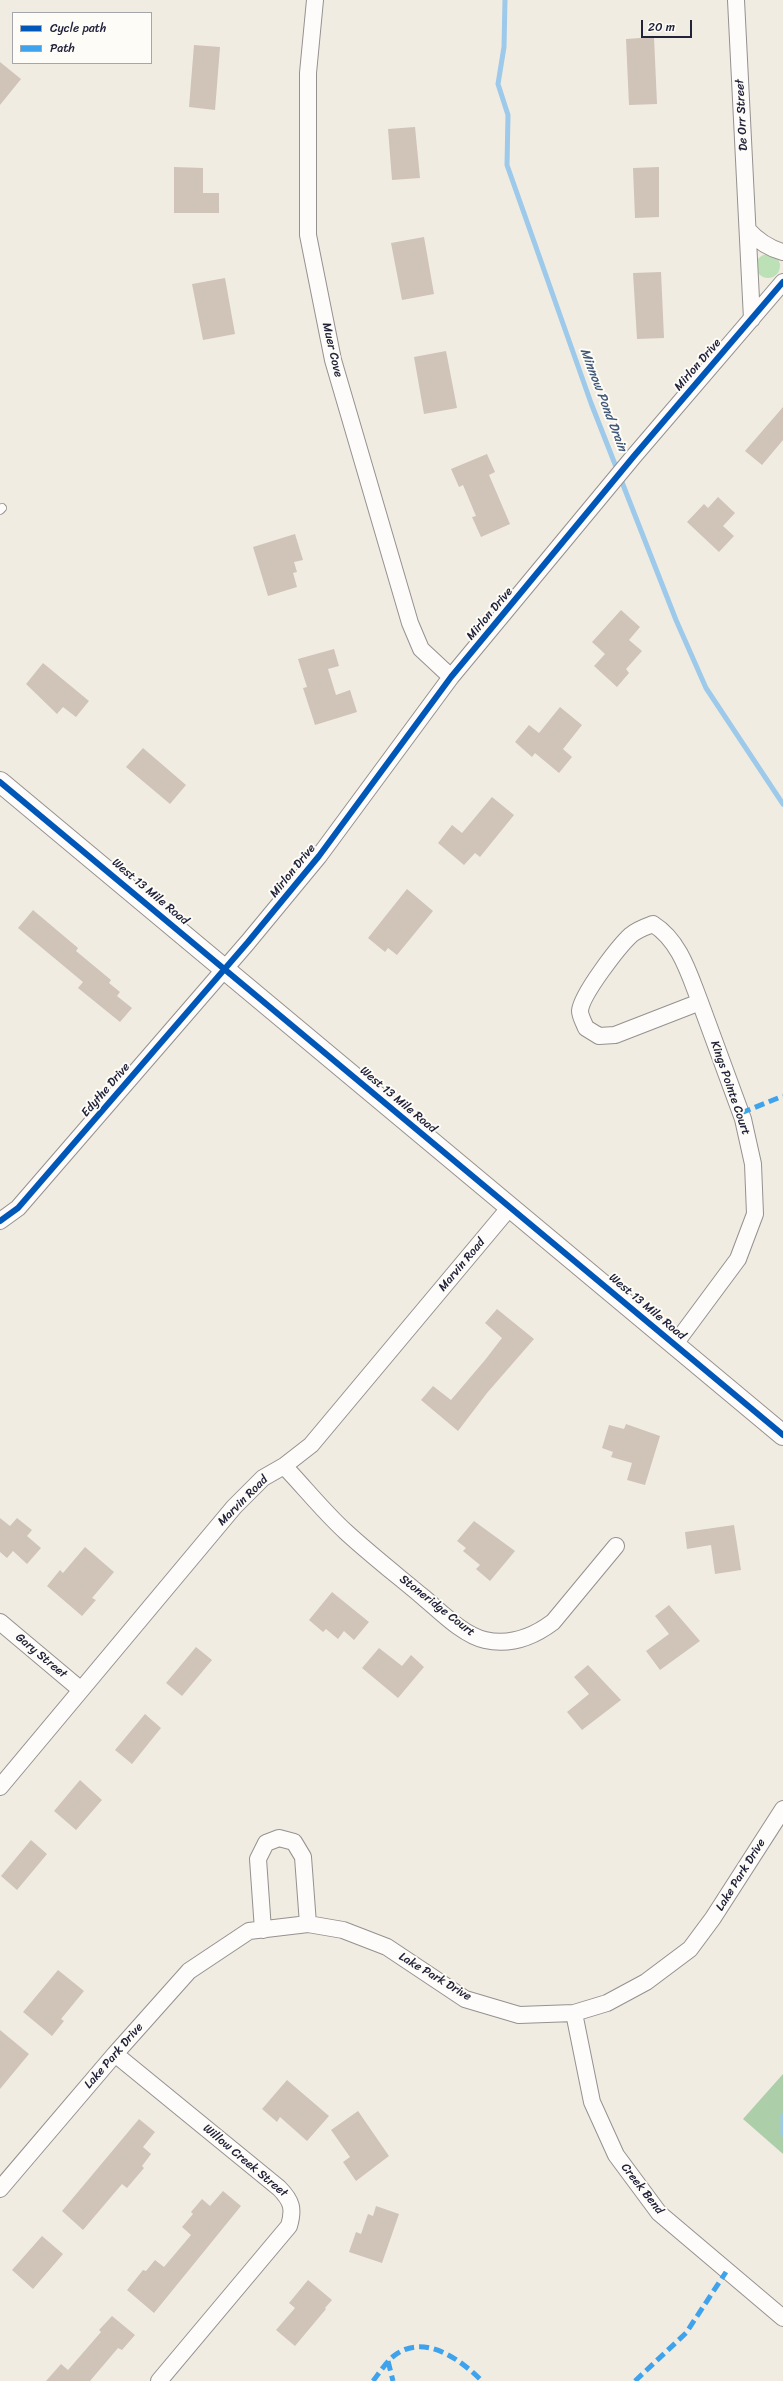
<!DOCTYPE html>
<html>
<head>
<meta charset="utf-8">
<style>
  body { margin:0 }
  #map { position:relative; width:783px; height:2381px; overflow:hidden; background:#f1ece1; font-family:Sriracha,sans-serif }
  canvas { display:block }
  .legend { position:absolute; left:12px; top:12px; width:140px; height:52px; box-sizing:border-box; background:#fdfcf7; border:1px solid #a5a5ac; margin:0; padding:5px 7px; list-style:none; font-size:12px; color:#22223b }
  .legend li { display:flex; align-items:center; gap:8px; height:20px }
  .legend b { width:20px; border:1px solid #a5a5ac }
  .scale { position:absolute; left:641px; top:20px; width:51px; height:18px; box-sizing:border-box; border:2px solid #22223b; border-top:0; padding-left:5px; font-size:12px; line-height:14px; white-space:nowrap; color:#22223b; -webkit-text-stroke:3px #fdfcf7; paint-order:stroke }
</style>
</head>
<body>
<div id="map">
<canvas width="783" height="2381"></canvas>
<ul class="legend">
<li><b style="height:5px;background:#0057b8"></b>Cycle path</li>
<li><b style="height:5px;background:#3ea2ec"></b>Path</li>
</ul>
<div class="scale">20 m</div>
</div>
<script>
const context = document.querySelector('canvas').getContext('2d');
context.lineJoin = 'round';
function fillPath(path, color) { context.fillStyle = color; context.fill(path, 'evenodd'); }
function stroke(path, color, width, dash) { context.strokeStyle = color; context.lineWidth = width; context.lineCap = dash ? 'butt' : 'round'; context.setLineDash(dash || []); context.stroke(path); }
function label(font, color, halo, rows, align = 'center') {
  context.font = font + ' Sriracha,sans-serif'; context.lineWidth = 4; context.setLineDash([]); context.textBaseline = 'middle'; context.strokeStyle = halo; context.fillStyle = color; for (const [text, x, y, turn = 0] of rows) {
    context.save(); context.translate(x, y); context.rotate((+turn || 0) * Math.PI / 180); context.textAlign = isNaN(turn) ? turn : align; if (halo) context.strokeText(text, 0, 0); context.fillText(text, 0, 0); context.restore();
  }
}
fillPath(new Path2D(`
  M756 266a12 12 0 1 1 24 0a12 12 0 1 1-24 0Z`), '#bce1b6');
fillPath(new Path2D(`
  M 783,2074 L 783,2154 L 743,2119 Z`), '#accfaa');
stroke(new Path2D(`
  M 505,0 L 504,47 L 498,84 L 508,115 L 507,165 L 591,403 L 676,620 L 706,688 L 783,804
  M 783,2116 L 783,2134`), '#9dc9ea', 5);
fillPath(new Path2D(`
  M 654,37 L 657,104 L 629,105 L 626,39 Z
  M 194,45 L 220,47 L 215,110 L 189,107 Z
  M 0,62 L 21,79 L 0,105 Z
  M 415,127 L 420,178 L 392,180 L 388,129 Z
  M 174,167 L 203,168 L 203,193 L 219,193 L 219,213 L 174,213 Z
  M 659,167 L 659,217 L 635,218 L 633,168 Z
  M 424,237 L 434,294 L 402,300 L 391,243 Z
  M 661,272 L 664,338 L 637,339 L 633,273 Z
  M 225,278 L 235,334 L 203,340 L 192,284 Z
  M 446,351 L 457,408 L 424,414 L 414,357 Z
  M 783,407 L 783,440 L 762,465 L 745,451 Z
  M 487,454 L 495,472 L 489,475 L 510,524 L 481,537 L 472,517 L 476,516 L 463,485 L 459,487 L 451,469 Z
  M 718,497 L 735,513 L 723,526 L 734,536 L 719,552 L 687,522 L 704,504 L 708,508 Z
  M 295,534 L 303,560 L 294,562 L 297,572 L 293,573 L 297,587 L 268,596 L 253,547 Z
  M 621,610 L 640,627 L 629,640 L 642,651 L 626,669 L 629,673 L 617,687 L 594,666 L 605,654 L 592,642 Z
  M 334,649 L 339,666 L 328,669 L 336,695 L 350,690 L 357,712 L 315,725 L 303,688 L 307,687 L 298,659 Z
  M 43,663 L 89,701 L 76,717 L 63,707 L 57,714 L 26,684 Z
  M 560,707 L 582,725 L 563,749 L 572,757 L 559,773 L 535,753 L 532,757 L 515,742 L 529,725 L 539,733 Z
  M 143,748 L 186,785 L 170,804 L 126,767 Z
  M 492,797 L 514,815 L 480,857 L 475,853 L 464,865 L 438,843 L 452,825 L 462,833 Z
  M 407,889 L 433,911 L 397,955 L 388,948 L 385,952 L 368,938 Z
  M 33,910 L 78,948 L 76,951 L 111,980 L 109,983 L 120,992 L 117,996 L 132,1008 L 120,1022 L 78,988 L 83,982 L 18,928 Z
  M 497,1309 L 534,1339 L 487,1393 L 458,1431 L 421,1400 L 433,1386 L 451,1400 L 485,1360 L 502,1338 L 485,1323 Z
  M 626,1424 L 660,1436 L 645,1485 L 627,1480 L 632,1463 L 611,1457 L 613,1452 L 602,1448 L 609,1425 L 624,1429 Z
  M 0,1518 L 10,1526 L 17,1518 L 32,1530 L 27,1536 L 41,1548 L 27,1564 L 13,1551 L 7,1558 L 0,1552 Z
  M 474,1521 L 515,1551 L 490,1581 L 476,1569 L 480,1565 L 463,1551 L 466,1548 L 457,1541 Z
  M 734,1525 L 741,1570 L 715,1574 L 711,1545 L 687,1549 L 685,1532 Z
  M 85,1547 L 114,1572 L 92,1598 L 96,1600 L 82,1616 L 47,1586 L 60,1570 L 63,1573 Z
  M 332,1592 L 369,1622 L 354,1640 L 344,1631 L 338,1639 L 326,1629 L 323,1632 L 309,1620 Z
  M 669,1605 L 700,1641 L 660,1670 L 646,1651 L 669,1634 L 655,1616 Z
  M 196,1647 L 212,1660 L 182,1696 L 166,1683 Z
  M 379,1648 L 402,1666 L 411,1655 L 424,1667 L 398,1698 L 362,1668 Z
  M 588,1665 L 621,1700 L 582,1730 L 567,1712 L 589,1694 L 574,1677 Z
  M 145,1714 L 161,1728 L 132,1764 L 115,1750 Z
  M 80,1780 L 102,1800 L 76,1830 L 54,1811 Z
  M 31,1840 L 47,1854 L 17,1890 L 1,1876 Z
  M 58,1970 L 84,1991 L 61,2019 L 64,2021 L 52,2036 L 23,2012 Z
  M 0,2030 L 29,2054 L 0,2089 Z
  M 287,2080 L 329,2116 L 307,2141 L 280,2117 L 277,2122 L 262,2109 Z
  M 358,2111 L 389,2156 L 356,2181 L 343,2162 L 350,2157 L 331,2130 Z
  M 139,2119 L 155,2132 L 143,2147 L 151,2154 L 142,2166 L 144,2168 L 127,2188 L 122,2184 L 83,2230 L 62,2211 Z
  M 223,2191 L 241,2206 L 154,2313 L 127,2290 L 143,2270 L 146,2271 L 155,2260 L 164,2267 L 191,2235 L 182,2227 L 193,2214 L 191,2212 L 202,2199 L 210,2206 Z
  M 376,2206 L 399,2214 L 382,2263 L 349,2252 L 356,2232 L 361,2234 L 368,2214 L 373,2216 Z
  M 42,2236 L 63,2254 L 33,2289 L 12,2270 Z
  M 308,2280 L 332,2300 L 325,2308 L 326,2309 L 295,2346 L 276,2330 L 295,2308 L 289,2303 Z
  M 112,2316 L 135,2335 L 122,2350 L 118,2348 L 90,2381 L 46,2381 L 61,2364 L 68,2370 L 101,2332 L 99,2330 Z`), '#d0c3b8');
const service = new Path2D(`
  M 0,510 L 2,508`);
const minor = new Path2D(`
  M 315,0 L 308,73 L 308,235 L 333,360 L 410,623 L 421,649 L 451,677
  M 736,0 L 752,319
  M 748,230 C 758,241 768,248 783,252
  M 653,924 C 680,941 689,974 700,1002 L 615,1035 L 599,1036 L 586,1028 C 584,1023 580,1016 580,1011 C 581,995 619,946 631,935 C 638,929 645,927 653,924 Z
  M 0,1221 L 18,1208 L 248,942 L 319,856 L 451,677 L 634,456 L 783,282
  M 675,1344 L 738,1259 L 755,1214 L 753,1164 L 743,1119 L 700,1002
  M 284,1466 C 305,1488 324,1512 346,1532 C 371,1555 398,1576 423,1597 C 441,1612 463,1635 485,1640 C 511,1646 533,1637 553,1622 L 616,1546
  M 0,1622 L 81,1690
  M 0,1787 L 234,1507 L 263,1478 L 284,1466 L 311,1445 L 510,1207
  M 263,1930 L 258,1859 L 266,1843 L 279,1838 L 294,1842 L 303,1857 L 308,1924
  M 574,2013 L 592,2102 L 616,2155 L 659,2213 L 783,2318
  M 115,2054 L 279,2188 C 292,2201 294,2209 289,2226 L 159,2381
  M 0,2189 L 115,2054 L 189,1971 L 249,1931 L 308,1924 L 343,1930 L 387,1947 L 465,1999 L 519,2015 L 574,2013 L 607,2003 L 646,1982 L 690,1949 L 713,1918 L 783,1809`);
const tertiary = new Path2D(`
  M 0,782 L 783,1435`);
stroke(service, '#949190', 10);
stroke(minor, '#949190', 18);
stroke(tertiary, '#949190', 22);
stroke(service, '#fdfcfa', 8);
stroke(minor, '#fdfcfa', 16);
stroke(tertiary, '#fdfcfa', 20);
stroke(new Path2D(`
  M 741,1113 L 783,1096
  M 388,2361 L 393,2381
  M 373,2381 C 380,2372 386,2362 395,2355 C 425,2333 461,2360 482,2381
  M 635,2381 L 686,2333 L 726,2272`), '#3ea2ec', 5, [10, 5]);
stroke(new Path2D(`
  M 0,782 L 783,1435
  M 0,1221 L 18,1208 L 248,942 L 319,856 L 451,677 L 634,456 L 783,282`), '#0057b8', 6);
label('12px', '#22223b', '#fdfcf7', [
  ["De Orr Street",742,115,-93],
  ["Muer Cove",332,350,77],
  ["Mirlon Drive",698,365,-49],
  ["Mirlon Drive",490,614,-50],
  ["Mirlon Drive",293,871,-51],
  ["West 13 Mile Road",150,892,40],
  ["Kings Pointe Court",730,1088,71],
  ["Edythe Drive",106,1090,-49],
  ["West 13 Mile Road",398,1100,40],
  ["Marvin Road",462,1265,-50],
  ["West 13 Mile Road",647,1307,40],
  ["Marvin Road",243,1501,-45],
  ["Stoneridge Court",437,1606,38],
  ["Gary Street",41,1656,40],
  ["Lake Park Drive",741,1875,-58],
  ["Lake Park Drive",435,1977,31],
  ["Lake Park Drive",114,2056,-49],
  ["Willow Creek Street",245,2161,40],
  ["Creek Bend",642,2189,52]
]);
label('italic 13px', '#40577a', '#fdfcf7', [
  ["Minnow Pond Drain",603,400,69]
]);
</script>
</body>
</html>
